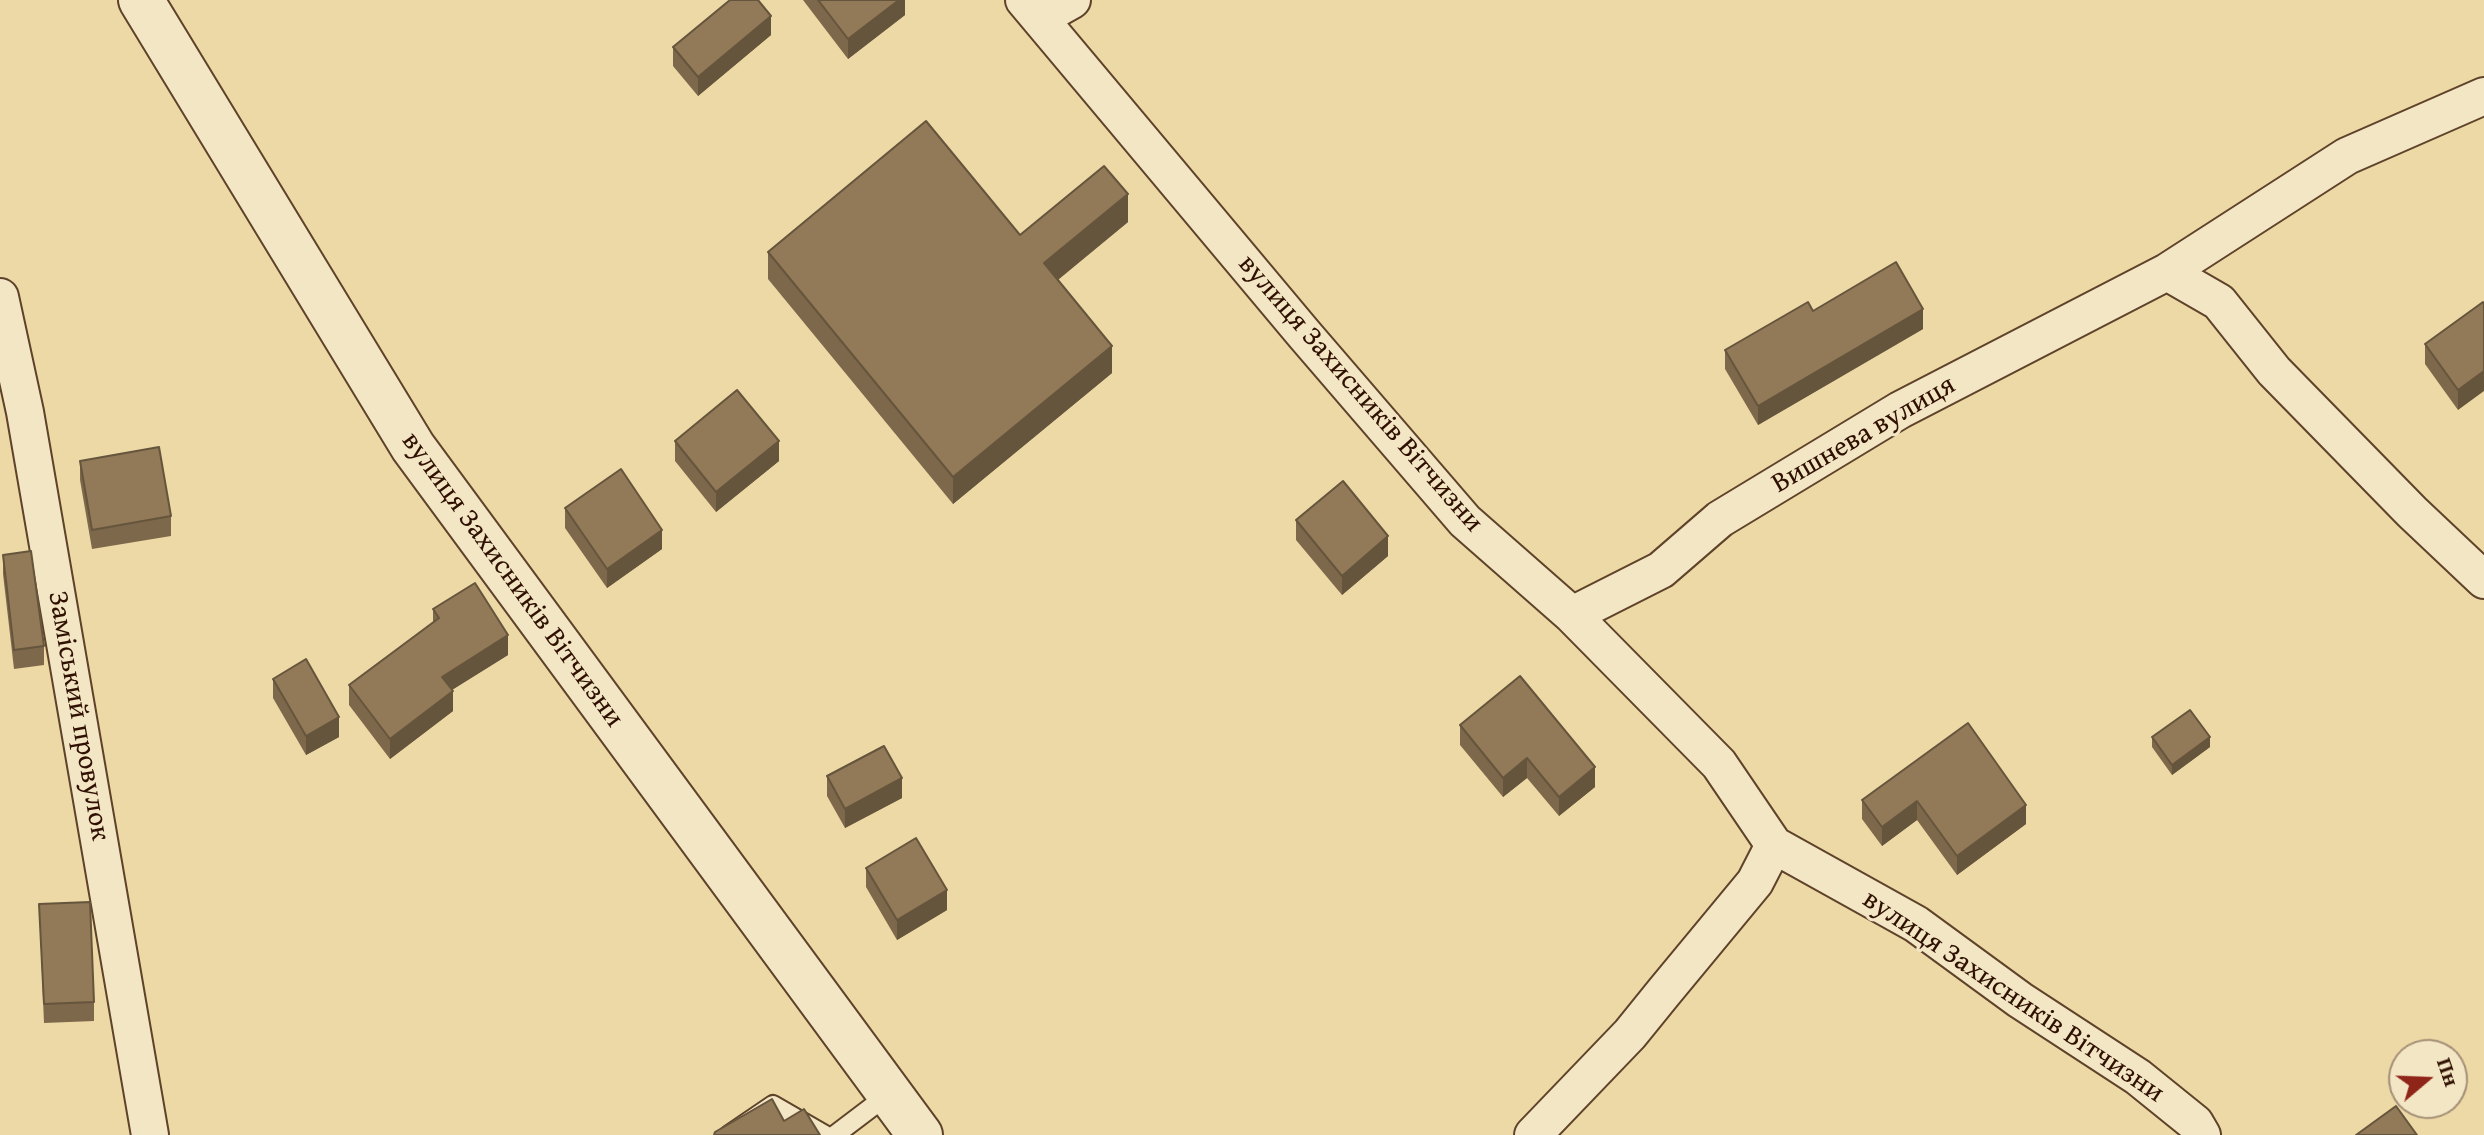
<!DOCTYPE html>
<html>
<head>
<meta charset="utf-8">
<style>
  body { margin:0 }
  #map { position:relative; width:2484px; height:1135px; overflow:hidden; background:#edd9a6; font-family:"Gentium Book Plus",serif }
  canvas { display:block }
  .north { position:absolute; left:2388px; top:1039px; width:80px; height:80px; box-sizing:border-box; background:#f3e6c5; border:2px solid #a59077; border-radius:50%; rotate:71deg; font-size:22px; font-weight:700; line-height:32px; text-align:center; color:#2f1001 }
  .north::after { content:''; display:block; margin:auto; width:28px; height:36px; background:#8f2418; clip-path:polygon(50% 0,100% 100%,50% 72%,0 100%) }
</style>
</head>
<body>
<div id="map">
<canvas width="2484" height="1135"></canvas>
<div class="north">Пн</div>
</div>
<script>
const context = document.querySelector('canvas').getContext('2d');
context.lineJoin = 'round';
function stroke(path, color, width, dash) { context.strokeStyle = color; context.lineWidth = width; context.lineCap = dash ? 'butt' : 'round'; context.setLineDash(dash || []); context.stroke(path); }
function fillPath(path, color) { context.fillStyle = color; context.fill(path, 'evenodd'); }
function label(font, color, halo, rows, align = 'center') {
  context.font = font + ' "Gentium Book Plus",serif'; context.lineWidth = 6; context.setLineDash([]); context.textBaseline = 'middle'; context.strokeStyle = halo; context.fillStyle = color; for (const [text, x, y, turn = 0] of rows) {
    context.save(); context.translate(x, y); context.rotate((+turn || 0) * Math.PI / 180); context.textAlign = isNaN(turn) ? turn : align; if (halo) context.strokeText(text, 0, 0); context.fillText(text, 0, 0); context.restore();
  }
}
const service = new Path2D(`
  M 729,1135 L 773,1105 L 825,1135
  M 835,1135 L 889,1094`);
const minor = new Path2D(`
  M 1024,0 L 1304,334 L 1465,521 L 1572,615 L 1719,764 L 1774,845 L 1755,882 L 1664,992 L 1630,1034 L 1533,1135
  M 1040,18 L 1072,0
  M 2167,272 L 2219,302 L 2274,371 L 2412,512 L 2484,580
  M 0,297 L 25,412 L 150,1135
  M 1572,615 L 1661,570 L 1720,519 L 1900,410 L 2167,272 L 2347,156 L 2484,96
  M 1774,845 L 1916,924 L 2020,1000 L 2138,1077 L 2195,1123 L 2202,1135`);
const tertiary = new Path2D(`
  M 141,0 L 413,447 L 920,1135`);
stroke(service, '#5e422a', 22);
stroke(minor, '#5e422a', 40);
stroke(tertiary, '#5e422a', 48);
stroke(service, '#f3e6c5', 18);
stroke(minor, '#f3e6c5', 36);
stroke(tertiary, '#f3e6c5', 44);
fillPath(new Path2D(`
  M 803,0 L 905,0 L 905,15 L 848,59 Z
  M 771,35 L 698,96 L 673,66 L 673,47 Z
  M 1128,222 L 1058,280 L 1112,373 L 953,504 L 768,279 L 768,252 L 1020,235 Z
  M 2484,304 L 2458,410 L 2425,364 L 2425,344 Z
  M 1813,311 L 1923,329 L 1758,425 L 1725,369 L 1725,350 Z
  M 675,441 L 779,461 L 716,512 L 675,461 Z
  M 80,461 L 171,516 L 171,536 L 92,549 L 80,480 Z
  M 565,508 L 662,549 L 607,588 L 565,528 Z
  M 1296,520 L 1388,556 L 1342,595 L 1296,540 Z
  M 3,555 L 44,646 L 44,665 L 14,669 L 3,574 Z
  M 433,609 L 508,655 L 452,690 L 453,711 L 390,759 L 349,705 L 349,685 L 433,623 Z
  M 273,679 L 339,737 L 306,755 L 273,698 Z
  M 1968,723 L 2026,824 L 1957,875 L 1917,820 L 1882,846 L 1862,819 L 1862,800 Z
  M 1460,725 L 1595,787 L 1559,816 L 1527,778 L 1503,797 L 1460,745 Z
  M 2152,737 L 2210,747 L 2172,775 L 2152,747 Z
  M 827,776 L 902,798 L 845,828 L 827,796 Z
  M 866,868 L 947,910 L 897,940 L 866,887 Z
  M 39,904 L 94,1002 L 94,1021 L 44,1023 Z`), '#7e684b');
fillPath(new Path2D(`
  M 899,0 L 905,0 L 905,15 L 848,59 L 848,39 Z
  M 771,16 L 771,35 L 698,96 L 698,77 Z
  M 1128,194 L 1128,222 L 1044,291 L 1044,263 Z
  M 1923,309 L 1923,329 L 1758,425 L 1758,406 Z
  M 1112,346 L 1112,373 L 953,504 L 953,477 Z
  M 2484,371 L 2484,391 L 2458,410 L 2458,390 Z
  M 779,441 L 779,461 L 716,512 L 716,492 Z
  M 662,530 L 662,549 L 607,588 L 607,569 Z
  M 1388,536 L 1388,556 L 1342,595 L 1342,576 Z
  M 508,635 L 508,655 L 442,696 L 442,677 Z
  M 453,691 L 453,711 L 390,759 L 390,739 Z
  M 339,717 L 339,737 L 306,755 L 306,736 Z
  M 2210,737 L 2210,747 L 2172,775 L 2172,765 Z
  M 1527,758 L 1527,778 L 1503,797 L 1503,778 Z
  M 1595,767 L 1595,787 L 1559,816 L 1559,797 Z
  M 902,778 L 902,798 L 845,828 L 845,809 Z
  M 1917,801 L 1917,820 L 1882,846 L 1882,827 Z
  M 2026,805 L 2026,824 L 1957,875 L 1957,856 Z
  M 947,890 L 947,910 L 897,940 L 897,920 Z`), '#66553d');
const building = new Path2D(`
  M 730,0 L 758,0 L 771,16 L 698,77 L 673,47 Z
  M 818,0 L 899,0 L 848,39 Z
  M 926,121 L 1020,235 L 1104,166 L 1128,194 L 1044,263 L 1112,346 L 953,477 L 768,252 Z
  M 1896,262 L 1923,309 L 1758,406 L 1725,350 L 1808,302 L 1813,311 Z
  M 2483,302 L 2484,304 L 2484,371 L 2458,390 L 2425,344 Z
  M 737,390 L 779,441 L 716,492 L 675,441 Z
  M 159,447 L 171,516 L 92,530 L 80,461 Z
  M 621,469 L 662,530 L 607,569 L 565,508 Z
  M 1343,481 L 1388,536 L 1342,576 L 1296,520 Z
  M 31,551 L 44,646 L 14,650 L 3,555 Z
  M 475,583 L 508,635 L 442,677 L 453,691 L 390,739 L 349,685 L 439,618 L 433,609 Z
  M 306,659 L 339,717 L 306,736 L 273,679 Z
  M 1520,676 L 1595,767 L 1559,797 L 1527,758 L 1503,778 L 1460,725 Z
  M 2190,710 L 2210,737 L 2172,765 L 2152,737 Z
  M 1968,723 L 2026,805 L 1957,856 L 1917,801 L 1882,827 L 1862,800 Z
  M 884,746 L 902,778 L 845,809 L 827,776 Z
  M 916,838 L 947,890 L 897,920 L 866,868 Z
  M 90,902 L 94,1002 L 44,1004 L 39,904 Z
  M 772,1099 L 784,1121 L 804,1109 L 820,1135 L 714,1135 L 715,1132 Z
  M 2396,1106 L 2417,1135 L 2356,1135 Z`);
fillPath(building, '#927957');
stroke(building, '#66553d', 2);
label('28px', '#2f1001', '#f3e6c5', [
  ["вулиця Захисників Вітчизни",1360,394,49],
  ["Вишнева вулиця",1864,435,-30],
  ["вулиця Захисників Вітчизни",512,580,54],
  ["Заміський провулок",78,716,80],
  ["вулиця Захисників Вітчизни",2013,997,34]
]);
</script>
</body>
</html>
